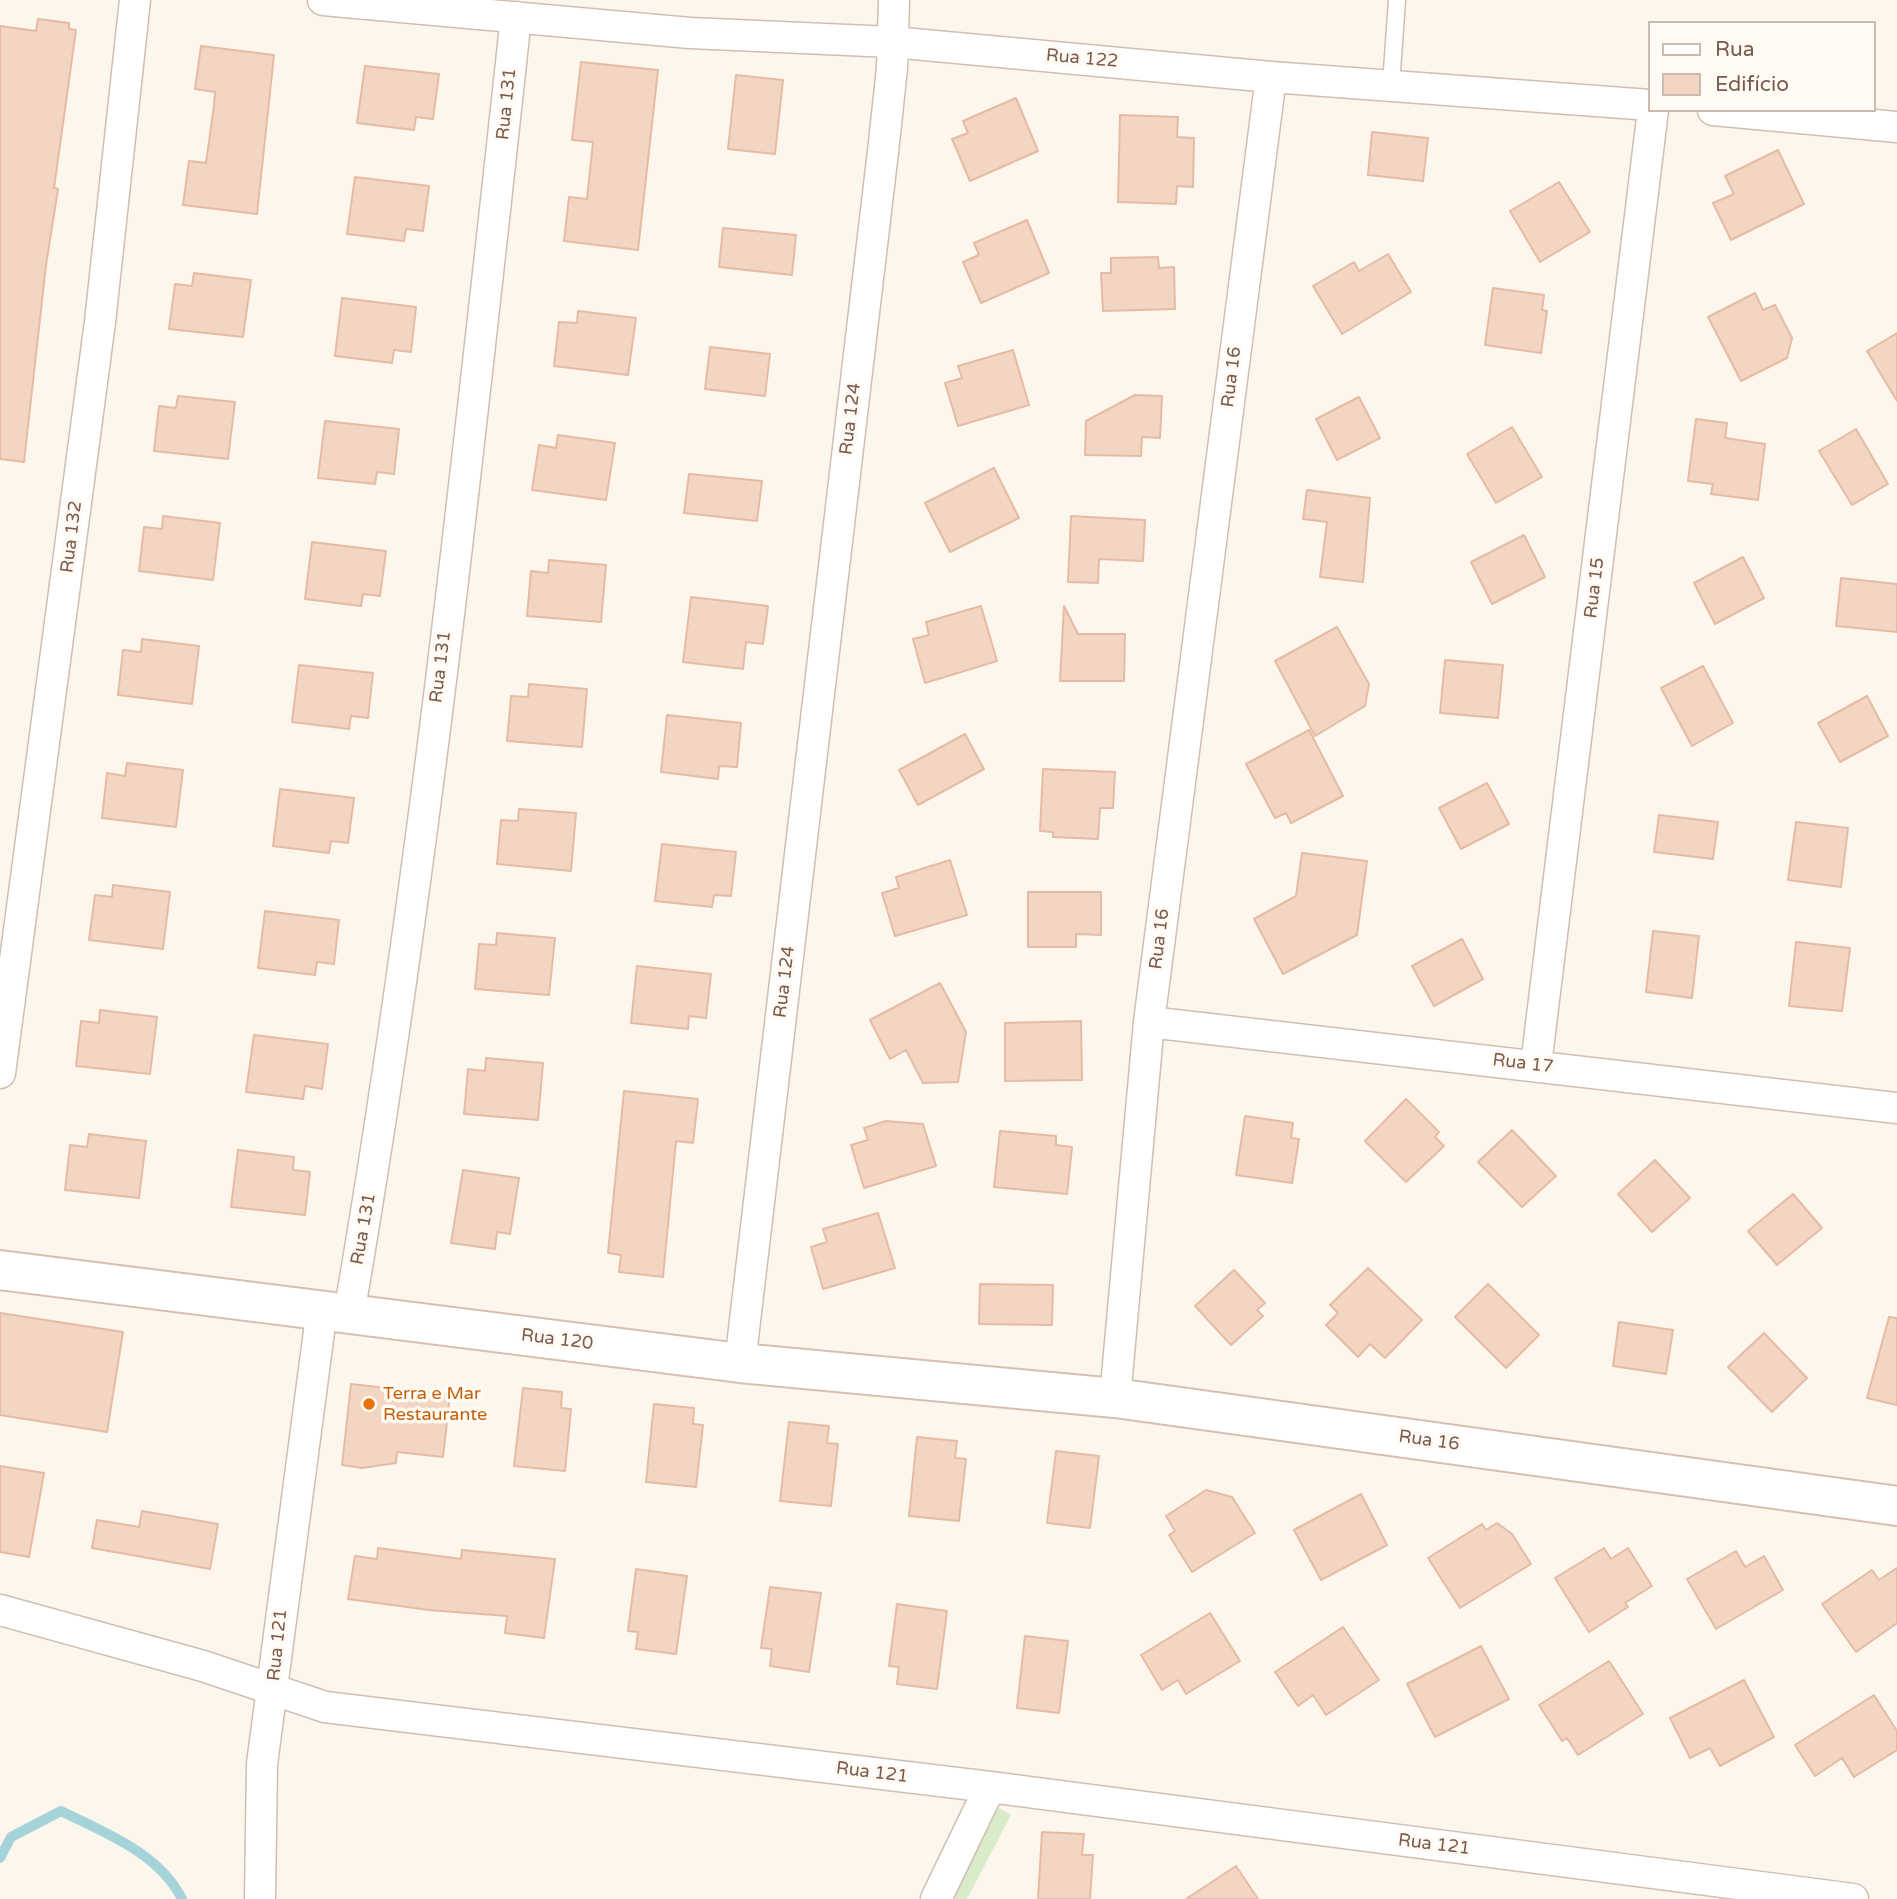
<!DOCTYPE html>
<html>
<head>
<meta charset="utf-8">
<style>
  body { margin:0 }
  #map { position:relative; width:1897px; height:1899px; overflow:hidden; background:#fdf6ec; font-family:"Varela Round",sans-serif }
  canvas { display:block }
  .legend { position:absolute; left:1648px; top:21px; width:228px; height:91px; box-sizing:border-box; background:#fffaf3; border:2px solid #cabbb1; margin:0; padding:9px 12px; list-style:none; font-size:21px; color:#7a5c4d }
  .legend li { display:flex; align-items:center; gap:14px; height:35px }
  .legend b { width:35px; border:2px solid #cabbb1 }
</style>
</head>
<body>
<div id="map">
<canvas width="1897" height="1899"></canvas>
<ul class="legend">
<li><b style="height:9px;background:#fff"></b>Rua</li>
<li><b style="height:19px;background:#f3d5c3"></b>Edifício</li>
</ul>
</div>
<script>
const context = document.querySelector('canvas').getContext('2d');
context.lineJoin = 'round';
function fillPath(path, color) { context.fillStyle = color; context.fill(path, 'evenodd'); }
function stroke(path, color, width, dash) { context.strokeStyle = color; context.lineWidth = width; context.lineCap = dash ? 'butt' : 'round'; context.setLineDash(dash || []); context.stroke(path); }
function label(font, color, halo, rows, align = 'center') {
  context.font = font + ' "Varela Round",sans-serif'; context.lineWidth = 7; context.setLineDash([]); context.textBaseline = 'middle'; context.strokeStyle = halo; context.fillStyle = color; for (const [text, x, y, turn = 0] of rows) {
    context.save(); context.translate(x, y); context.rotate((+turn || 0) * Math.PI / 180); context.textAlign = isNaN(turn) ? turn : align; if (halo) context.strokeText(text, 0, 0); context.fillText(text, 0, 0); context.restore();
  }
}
fillPath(new Path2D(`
  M 997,1807 L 1011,1815 L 967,1899 L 948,1899 Z`), '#d8ecc9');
stroke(new Path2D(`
  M 0,1858 L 11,1837 L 61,1811 C 105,1833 159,1853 182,1899`), '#a5d3da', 10);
const building = new Path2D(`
  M 38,19 L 69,23 L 69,29 L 76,30 L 54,188 L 58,189 L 46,265 L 24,462 L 0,459 L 0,26 L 36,31 Z
  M 201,46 L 274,55 L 257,214 L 183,205 L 189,161 L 206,163 L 214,106 L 215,92 L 195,89 Z
  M 581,62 L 658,70 L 638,250 L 564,241 L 569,197 L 587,199 L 593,142 L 572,140 Z
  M 365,66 L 439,74 L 433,119 L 416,117 L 414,130 L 357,123 Z
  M 736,75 L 783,80 L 775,154 L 728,149 Z
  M 1016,98 L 1038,151 L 970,181 L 952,139 L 968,133 L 963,121 Z
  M 1120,115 L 1178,117 L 1177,137 L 1194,138 L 1193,187 L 1177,186 L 1176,204 L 1118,202 Z
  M 1372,132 L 1428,138 L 1423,181 L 1368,175 Z
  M 1778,150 L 1804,204 L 1731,240 L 1713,203 L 1734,194 L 1725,176 Z
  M 355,177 L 429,186 L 423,231 L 406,229 L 404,241 L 347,234 Z
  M 1559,182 L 1590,232 L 1540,262 L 1510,211 Z
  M 1027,220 L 1049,273 L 981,303 L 963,262 L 979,255 L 974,243 Z
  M 723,228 L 796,235 L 792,275 L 719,267 Z
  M 1388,254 L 1411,292 L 1342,334 L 1313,286 L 1354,262 L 1359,271 Z
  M 1158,257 L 1159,268 L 1174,267 L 1175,309 L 1103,311 L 1101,273 L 1111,273 L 1111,258 Z
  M 194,273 L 251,280 L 243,337 L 169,329 L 175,284 L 192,286 Z
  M 1493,288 L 1544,295 L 1542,310 L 1547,311 L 1541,353 L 1485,345 Z
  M 1755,293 L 1763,310 L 1775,305 L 1792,338 L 1787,358 L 1741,381 L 1708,317 Z
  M 342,298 L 416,307 L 411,352 L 394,350 L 392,363 L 335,356 Z
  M 578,311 L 636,318 L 628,375 L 554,366 L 559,322 L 577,323 Z
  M 1897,333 L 1897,401 L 1867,351 Z
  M 710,347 L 770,354 L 765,396 L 705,389 Z
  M 1013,350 L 1029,405 L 958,426 L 945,383 L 962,378 L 958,366 Z
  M 1135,395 L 1162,396 L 1160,438 L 1142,437 L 1141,456 L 1085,455 L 1086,421 Z
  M 178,396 L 235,402 L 228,459 L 154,451 L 159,406 L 176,408 Z
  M 1359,397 L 1380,438 L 1337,460 L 1316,419 Z
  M 1696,419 L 1727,423 L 1725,438 L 1765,444 L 1758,500 L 1711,494 L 1713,484 L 1688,481 Z
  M 325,421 L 399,429 L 394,474 L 377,472 L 375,484 L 318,478 Z
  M 1512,427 L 1542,477 L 1496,503 L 1467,454 Z
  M 1856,429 L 1888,484 L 1852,505 L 1819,451 Z
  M 558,435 L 615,443 L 606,500 L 532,490 L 539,445 L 556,448 Z
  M 994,468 L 1019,518 L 950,552 L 925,503 Z
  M 689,474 L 762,481 L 757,521 L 684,513 Z
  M 1307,490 L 1370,498 L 1363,582 L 1320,577 L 1327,522 L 1303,519 Z
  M 163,516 L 220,523 L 213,580 L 139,571 L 144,527 L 162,529 Z
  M 1071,516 L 1145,520 L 1143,561 L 1099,559 L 1098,583 L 1068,582 Z
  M 1524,535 L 1545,577 L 1492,604 L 1471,562 Z
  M 312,542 L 386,551 L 380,596 L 363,594 L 361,606 L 305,599 Z
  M 1743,557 L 1764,598 L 1715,624 L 1694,583 Z
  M 549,560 L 606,565 L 601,622 L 527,616 L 531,571 L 548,573 Z
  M 1841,578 L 1897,584 L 1897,632 L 1836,626 Z
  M 691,597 L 768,606 L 763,644 L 746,642 L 743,669 L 683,662 Z
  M 981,606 L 997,661 L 925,683 L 913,639 L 929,635 L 926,622 Z
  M 1064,606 L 1078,634 L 1125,634 L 1124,681 L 1060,681 Z
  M 1337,627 L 1369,684 L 1365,706 L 1315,736 L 1275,661 Z
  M 142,639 L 199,646 L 192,704 L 118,695 L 123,650 L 141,652 Z
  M 1445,660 L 1503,665 L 1498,718 L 1440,713 Z
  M 299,665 L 373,673 L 368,718 L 351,716 L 349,729 L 292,722 Z
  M 1703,666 L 1733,723 L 1692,746 L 1661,688 Z
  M 529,684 L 587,689 L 582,747 L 507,741 L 511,696 L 528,697 Z
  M 1867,696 L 1888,736 L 1840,762 L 1818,723 Z
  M 667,715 L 741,723 L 737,767 L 719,766 L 718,779 L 661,772 Z
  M 1309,730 L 1343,796 L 1291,823 L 1286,813 L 1275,818 L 1246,764 Z
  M 965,734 L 984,769 L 918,805 L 899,770 Z
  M 127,763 L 183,770 L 176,827 L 102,818 L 107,773 L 125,776 Z
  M 1043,769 L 1115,772 L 1113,808 L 1100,808 L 1098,839 L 1053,837 L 1053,832 L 1040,831 Z
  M 1487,783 L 1509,824 L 1461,849 L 1439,808 Z
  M 280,789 L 354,798 L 348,843 L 331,841 L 329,853 L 273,846 Z
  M 519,809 L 576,813 L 571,871 L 497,864 L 501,820 L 518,821 Z
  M 1659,815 L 1718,822 L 1713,859 L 1654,852 Z
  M 1796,822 L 1848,828 L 1841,887 L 1788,880 Z
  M 662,844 L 736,852 L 731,896 L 714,895 L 712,907 L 655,901 Z
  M 1302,853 L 1367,861 L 1357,935 L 1283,974 L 1254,919 L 1296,896 Z
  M 950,860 L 967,915 L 895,936 L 882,893 L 899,888 L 896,877 Z
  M 113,885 L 170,892 L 163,949 L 89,940 L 95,895 L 112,897 Z
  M 1028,892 L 1101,892 L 1101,935 L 1076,934 L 1076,947 L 1028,947 Z
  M 265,911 L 339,920 L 334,964 L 317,962 L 315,975 L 258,968 Z
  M 1653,931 L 1699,936 L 1692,998 L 1646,992 Z
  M 497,933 L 555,938 L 549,995 L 475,989 L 479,944 L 496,945 Z
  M 1462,939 L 1483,979 L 1434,1006 L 1412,966 Z
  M 1796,942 L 1850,948 L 1842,1011 L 1789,1006 Z
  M 637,966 L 711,974 L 706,1018 L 689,1016 L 688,1029 L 631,1023 Z
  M 940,983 L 966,1032 L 958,1082 L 923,1083 L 906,1050 L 890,1059 L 870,1020 Z
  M 100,1010 L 157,1017 L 150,1074 L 76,1066 L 81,1021 L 99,1023 Z
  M 1081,1021 L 1082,1080 L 1005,1081 L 1005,1023 Z
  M 254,1035 L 328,1044 L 322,1089 L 305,1086 L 303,1099 L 246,1092 Z
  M 486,1058 L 543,1063 L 538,1120 L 464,1114 L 468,1069 L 485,1071 Z
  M 624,1091 L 698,1099 L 693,1143 L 676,1141 L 663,1277 L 619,1272 L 621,1255 L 608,1253 Z
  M 1406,1099 L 1439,1132 L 1435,1137 L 1444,1146 L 1406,1182 L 1365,1141 Z
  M 1245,1116 L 1293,1123 L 1291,1138 L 1299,1139 L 1292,1183 L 1236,1175 Z
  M 886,1121 L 923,1124 L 936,1166 L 864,1188 L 851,1145 L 868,1140 L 864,1128 Z
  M 1512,1130 L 1556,1176 L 1522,1207 L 1478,1162 Z
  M 1000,1131 L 1056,1136 L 1056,1145 L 1072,1147 L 1067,1194 L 994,1187 Z
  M 89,1134 L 146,1141 L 139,1198 L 65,1190 L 70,1145 L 87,1147 Z
  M 238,1150 L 294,1157 L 293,1170 L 310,1172 L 305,1215 L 231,1207 Z
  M 1655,1160 L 1690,1198 L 1652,1232 L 1618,1194 Z
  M 463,1170 L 519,1178 L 510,1234 L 497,1232 L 495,1249 L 451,1243 Z
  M 1793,1194 L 1822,1228 L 1777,1265 L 1748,1231 Z
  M 878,1213 L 895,1268 L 823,1289 L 811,1247 L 827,1242 L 823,1229 Z
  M 1368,1268 L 1422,1320 L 1385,1358 L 1370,1344 L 1358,1357 L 1326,1325 L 1338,1313 L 1330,1305 Z
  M 1234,1270 L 1265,1303 L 1257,1310 L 1263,1316 L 1231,1345 L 1195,1306 Z
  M 980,1284 L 1053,1285 L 1052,1325 L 979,1324 Z
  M 1488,1284 L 1539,1335 L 1506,1368 L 1455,1317 Z
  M 0,1313 L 123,1332 L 107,1432 L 0,1415 Z
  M 1889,1317 L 1897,1318 L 1897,1405 L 1867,1398 Z
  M 1619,1322 L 1673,1330 L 1666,1374 L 1613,1366 Z
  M 1764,1333 L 1807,1378 L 1772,1412 L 1728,1367 Z
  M 351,1384 L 450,1395 L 443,1457 L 397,1452 L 396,1463 L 362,1468 L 342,1465 Z
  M 523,1388 L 562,1392 L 561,1408 L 571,1409 L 565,1471 L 514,1466 Z
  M 654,1404 L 694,1408 L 693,1424 L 703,1425 L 696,1487 L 646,1482 Z
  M 789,1422 L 829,1426 L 827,1443 L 838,1444 L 831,1506 L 780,1501 Z
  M 917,1437 L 957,1441 L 955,1458 L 966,1459 L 959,1521 L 909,1516 Z
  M 1056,1451 L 1099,1456 L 1090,1528 L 1047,1523 Z
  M 0,1466 L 44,1473 L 29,1557 L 0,1552 Z
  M 1206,1490 L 1232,1497 L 1255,1533 L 1192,1572 L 1169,1535 L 1175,1531 L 1166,1516 Z
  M 1361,1494 L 1387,1545 L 1321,1580 L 1294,1530 Z
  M 142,1511 L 218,1524 L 210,1569 L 92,1548 L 97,1520 L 139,1527 Z
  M 1497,1523 L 1512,1534 L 1531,1564 L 1460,1608 L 1428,1558 L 1482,1524 L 1486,1530 Z
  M 378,1548 L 461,1559 L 462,1550 L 555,1559 L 544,1638 L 505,1633 L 507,1616 L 429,1610 L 348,1599 L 355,1556 L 377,1559 Z
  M 1604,1548 L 1611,1559 L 1628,1548 L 1652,1586 L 1625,1603 L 1628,1607 L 1589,1632 L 1555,1578 Z
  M 1736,1551 L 1745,1567 L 1764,1556 L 1783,1590 L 1716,1629 L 1687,1579 Z
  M 1897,1568 L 1897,1623 L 1856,1652 L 1822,1604 L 1872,1570 L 1879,1580 Z
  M 636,1569 L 687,1576 L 676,1654 L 636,1649 L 638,1632 L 628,1631 Z
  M 770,1587 L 821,1593 L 809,1672 L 770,1666 L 772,1649 L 761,1648 Z
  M 897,1604 L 947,1611 L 937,1689 L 897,1684 L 899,1667 L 889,1666 Z
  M 1210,1613 L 1240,1661 L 1186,1694 L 1178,1680 L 1162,1690 L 1141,1655 Z
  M 1343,1627 L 1379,1680 L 1326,1715 L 1313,1695 L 1298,1706 L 1275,1672 Z
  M 1025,1636 L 1068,1641 L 1059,1713 L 1017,1708 Z
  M 1481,1646 L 1509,1699 L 1435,1737 L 1407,1684 Z
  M 1609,1661 L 1643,1714 L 1578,1755 L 1567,1738 L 1562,1741 L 1539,1705 Z
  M 1744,1680 L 1774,1737 L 1720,1766 L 1710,1748 L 1690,1758 L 1670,1718 Z
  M 1874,1695 L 1897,1731 L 1897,1750 L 1854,1777 L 1842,1758 L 1815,1776 L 1795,1745 Z
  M 1042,1832 L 1084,1834 L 1082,1855 L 1093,1855 L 1090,1899 L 1038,1899 Z
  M 1236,1866 L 1258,1899 L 1186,1899 Z`);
fillPath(building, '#f3d5c3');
stroke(building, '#e6bba3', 2);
const lane = new Path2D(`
  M 1391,85 L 1397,0`);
const street = new Path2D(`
  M 323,0 L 690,33 L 892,42 L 1271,77 L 1650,105
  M 1713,110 L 1897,127
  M 1149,1022 L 1897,1108
  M 1536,1065 L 1653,110
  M 0,1073 L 100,322 L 135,0
  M 349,1314 C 423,885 469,450 516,17
  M 740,1363 L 884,143 L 892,68 L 894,0
  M 1115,1398 L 1149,1022 L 1271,77
  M 0,1610 L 203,1666 L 325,1707 L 990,1787 L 1853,1899
  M 260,1899 L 262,1764 L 322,1309
  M 936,1899 L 990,1787`);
const secondary = new Path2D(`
  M 0,1270 L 740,1363 L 1115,1398 L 1897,1506`);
stroke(lane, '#d1beb0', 19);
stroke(street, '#d1beb0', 33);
stroke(secondary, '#d6c0b0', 42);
stroke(lane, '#fff', 16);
stroke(street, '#fff', 30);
stroke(secondary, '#fff', 38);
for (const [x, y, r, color] of [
  [369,1404,7,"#e8710a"]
]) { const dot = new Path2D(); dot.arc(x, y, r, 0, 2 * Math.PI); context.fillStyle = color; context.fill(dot); stroke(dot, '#fffaf3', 2.5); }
label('18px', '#7a5c4d', '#fffaf3', [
  ["Rua 122",1082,59,5],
  ["Rua 131",507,104,-84],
  ["Rua 16",1232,377,-83],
  ["Rua 124",851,419,-83],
  ["Rua 132",72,537,-83],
  ["Rua 15",1595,588,-83],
  ["Rua 131",441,667,-83],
  ["Rua 16",1160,939,-83],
  ["Rua 124",785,982,-83],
  ["Rua 17",1523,1064,7],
  ["Rua 131",364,1229,-80],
  ["Rua 120",557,1340,7],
  ["Rua 16",1429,1441,8],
  ["Rua 121",278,1645,-84],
  ["Rua 121",872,1773,7],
  ["Rua 121",1434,1845,7]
]);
label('18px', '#c56008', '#fffaf3', [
  ["Terra e Mar",383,1394],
  ["Restaurante",383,1415]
], 'left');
</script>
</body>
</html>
